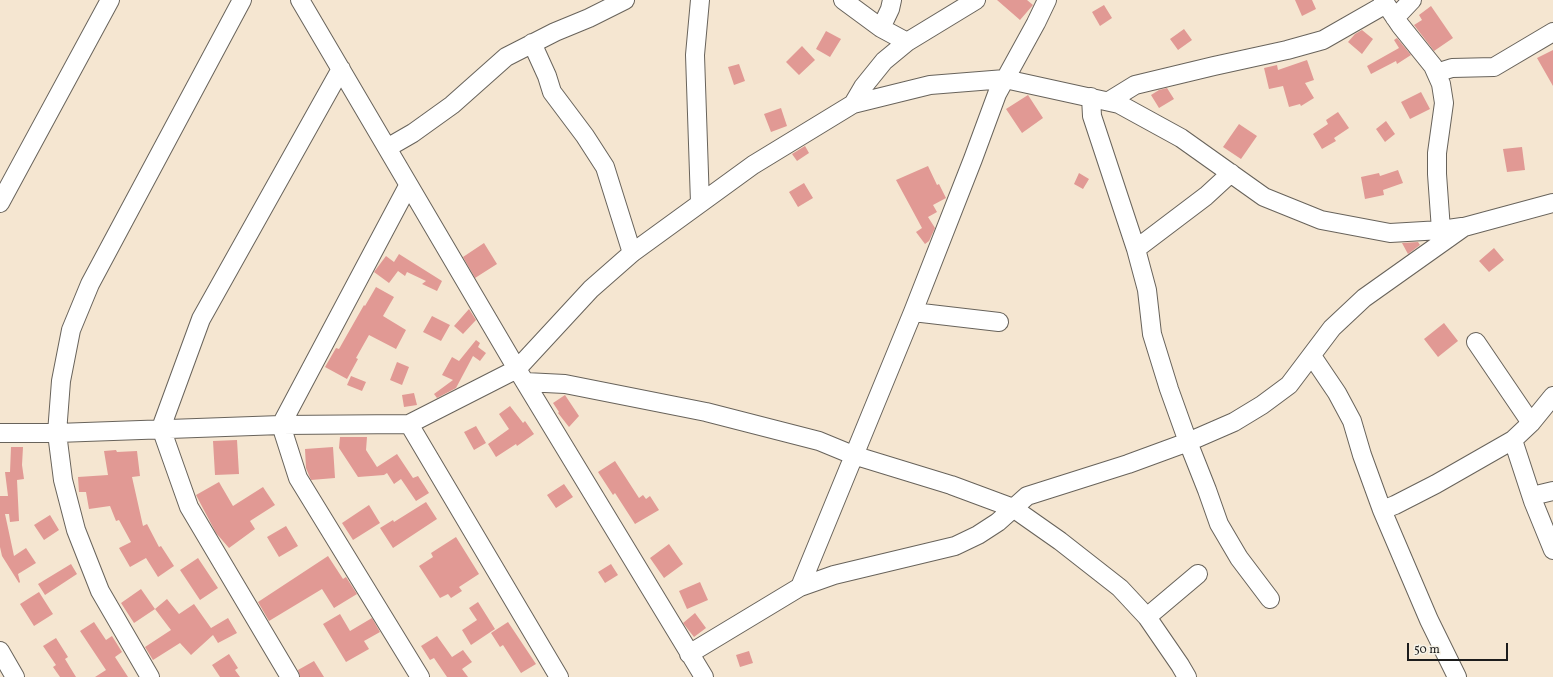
<!DOCTYPE html>
<html>
<head>
<meta charset="utf-8">
<style>
  body { margin:0 }
  #map { position:relative; width:1553px; height:677px; overflow:hidden; background:#f5e6d1; font-family:Vollkorn,serif }
  canvas { display:block }
  .scale { position:absolute; left:1407px; top:643px; width:101px; height:18px; box-sizing:border-box; border:2px solid #1c1c1c; border-top:0; padding-left:5px; font-size:12px; line-height:14px; white-space:nowrap; color:#1c1c1c; -webkit-text-stroke:3px #f7f3e8; paint-order:stroke }
</style>
</head>
<body>
<div id="map">
<canvas width="1553" height="677"></canvas>
<div class="scale">50 m</div>
</div>
<script>
const context = document.querySelector('canvas').getContext('2d');
context.lineJoin = 'round';
function fillPath(path, color) { context.fillStyle = color; context.fill(path, 'evenodd'); }
function stroke(path, color, width, dash) { context.strokeStyle = color; context.lineWidth = width; context.lineCap = dash ? 'butt' : 'round'; context.setLineDash(dash || []); context.stroke(path); }
fillPath(new Path2D(`
  M 997,0 L 1027,0 L 1033,5 L 1020,20 Z
  M 1295,0 L 1312,0 L 1316,9 L 1302,16 Z
  M 1104,5 L 1112,18 L 1100,26 L 1092,12 Z
  M 1431,6 L 1453,38 L 1434,51 L 1414,25 L 1422,20 L 1419,15 Z
  M 1184,29 L 1192,40 L 1178,50 L 1170,39 Z
  M 1362,30 L 1373,39 L 1362,54 L 1348,42 L 1355,34 Z
  M 826,31 L 841,39 L 830,57 L 816,49 Z
  M 1397,38 L 1411,55 L 1397,64 L 1396,61 L 1371,74 L 1367,66 L 1399,48 L 1394,40 Z
  M 802,46 L 815,60 L 799,75 L 786,62 Z
  M 1553,50 L 1553,86 L 1537,58 Z
  M 1307,60 L 1314,80 L 1305,83 L 1314,98 L 1301,106 L 1300,104 L 1289,107 L 1283,86 L 1269,89 L 1264,68 L 1277,65 L 1278,70 Z
  M 739,64 L 745,81 L 734,85 L 728,67 Z
  M 1167,88 L 1174,99 L 1159,108 L 1151,95 L 1159,90 Z
  M 1421,92 L 1430,109 L 1410,119 L 1401,102 Z
  M 1028,95 L 1043,118 L 1022,133 L 1006,109 Z
  M 781,108 L 787,126 L 771,132 L 764,114 Z
  M 1338,112 L 1349,128 L 1334,138 L 1336,141 L 1322,149 L 1313,134 L 1328,124 L 1326,120 Z
  M 1386,121 L 1395,134 L 1385,142 L 1376,129 Z
  M 1239,124 L 1257,136 L 1241,159 L 1223,147 Z
  M 805,146 L 809,153 L 797,161 L 792,154 Z
  M 1522,147 L 1525,170 L 1507,172 L 1503,149 Z
  M 928,166 L 937,185 L 939,184 L 946,198 L 933,205 L 937,212 L 928,217 L 935,228 L 929,241 L 925,244 L 916,232 L 922,228 L 896,180 Z
  M 1398,170 L 1403,183 L 1383,190 L 1384,195 L 1365,199 L 1361,177 L 1379,173 L 1380,176 Z
  M 1079,173 L 1089,179 L 1083,189 L 1074,184 Z
  M 804,183 L 813,198 L 798,207 L 789,192 Z
  M 1418,242 L 1420,245 L 1408,254 L 1402,243 Z
  M 484,243 L 497,264 L 475,278 L 463,257 Z
  M 1494,248 L 1504,260 L 1489,272 L 1479,261 Z
  M 399,254 L 442,281 L 437,291 L 422,284 L 426,281 L 407,272 L 405,276 L 398,271 L 389,283 L 374,272 L 386,256 L 394,262 Z
  M 376,287 L 394,297 L 383,316 L 406,330 L 396,349 L 369,335 L 356,358 L 358,359 L 347,379 L 325,367 L 336,348 L 339,349 L 364,305 L 365,306 Z
  M 469,309 L 476,320 L 463,334 L 454,326 Z
  M 432,316 L 450,325 L 441,341 L 423,332 Z
  M 1444,323 L 1458,341 L 1438,357 L 1424,339 Z
  M 476,340 L 480,343 L 478,347 L 486,353 L 480,361 L 473,356 L 456,388 L 437,398 L 434,394 L 453,380 L 442,375 L 452,357 L 459,361 Z
  M 397,362 L 409,367 L 402,385 L 390,380 Z
  M 351,376 L 366,382 L 362,391 L 347,385 Z
  M 414,393 L 417,405 L 404,407 L 402,395 Z
  M 565,395 L 579,416 L 569,427 L 558,413 L 559,412 L 553,403 Z
  M 510,406 L 523,423 L 525,421 L 534,434 L 517,446 L 516,444 L 496,457 L 488,444 L 509,429 L 499,414 Z
  M 476,426 L 486,443 L 474,450 L 464,432 Z
  M 340,437 L 367,437 L 366,450 L 377,467 L 397,454 L 413,478 L 418,476 L 429,493 L 416,501 L 401,479 L 394,484 L 387,473 L 384,475 L 358,477 L 339,448 Z
  M 237,440 L 239,474 L 215,475 L 213,441 Z
  M 11,447 L 23,447 L 22,465 L 24,479 L 17,480 L 19,521 L 10,522 L 9,514 L 5,514 L 14,556 L 26,548 L 36,563 L 18,574 L 20,582 L 19,583 L 2,556 L 0,547 L 0,496 L 8,496 L 5,472 L 10,472 Z
  M 333,447 L 335,478 L 311,480 L 306,468 L 305,449 Z
  M 116,450 L 117,452 L 137,451 L 140,476 L 132,477 L 143,526 L 147,524 L 159,547 L 161,546 L 174,566 L 158,577 L 146,558 L 130,567 L 119,548 L 131,542 L 119,520 L 116,521 L 110,506 L 89,509 L 86,492 L 79,492 L 78,477 L 108,475 L 104,451 Z
  M 615,461 L 639,498 L 643,495 L 646,499 L 650,496 L 659,510 L 635,524 L 615,493 L 613,495 L 598,472 Z
  M 219,482 L 233,506 L 263,487 L 275,505 L 250,521 L 255,529 L 229,548 L 216,533 L 196,495 Z
  M 564,484 L 573,497 L 556,508 L 547,495 Z
  M 426,502 L 437,519 L 393,548 L 380,528 L 393,520 L 394,522 Z
  M 369,505 L 380,523 L 353,540 L 342,523 Z
  M 50,515 L 59,530 L 44,540 L 34,525 Z
  M 286,526 L 298,546 L 279,557 L 267,537 Z
  M 456,537 L 479,574 L 459,587 L 462,591 L 451,598 L 448,594 L 440,598 L 419,566 L 433,557 L 431,553 Z
  M 669,544 L 683,564 L 664,578 L 650,558 Z
  M 328,556 L 343,579 L 346,577 L 357,594 L 334,608 L 322,589 L 269,621 L 258,602 Z
  M 198,558 L 218,588 L 200,600 L 180,570 Z
  M 71,564 L 77,574 L 45,595 L 38,584 Z
  M 611,564 L 618,575 L 605,583 L 598,572 Z
  M 700,582 L 708,600 L 687,609 L 679,591 Z
  M 141,589 L 155,609 L 134,623 L 121,603 Z
  M 39,592 L 53,614 L 34,626 L 20,604 Z
  M 167,599 L 179,614 L 194,604 L 211,628 L 228,618 L 237,633 L 218,643 L 213,635 L 191,655 L 180,643 L 153,660 L 145,647 L 171,630 L 155,609 Z
  M 478,602 L 495,629 L 471,645 L 462,630 L 477,620 L 469,608 Z
  M 695,613 L 706,628 L 694,637 L 683,623 Z
  M 340,614 L 350,631 L 372,618 L 380,632 L 364,641 L 369,649 L 346,662 L 323,624 Z
  M 94,622 L 106,640 L 112,636 L 122,652 L 115,657 L 128,677 L 95,677 L 106,670 L 80,631 Z
  M 508,622 L 536,664 L 521,673 L 503,645 L 500,647 L 491,633 Z
  M 437,636 L 452,657 L 463,650 L 472,662 L 462,669 L 468,677 L 447,677 L 434,658 L 430,660 L 421,646 Z
  M 56,638 L 68,657 L 65,659 L 76,677 L 60,677 L 53,667 L 56,665 L 43,646 Z
  M 749,651 L 753,663 L 740,667 L 736,655 Z
  M 229,654 L 238,668 L 235,670 L 240,677 L 220,677 L 212,665 Z
  M 314,661 L 324,677 L 300,677 L 298,670 Z`), '#e19994');
const minor = new Path2D(`
  M 300,0 L 517,369 L 704,677
  M 843,0 L 881,28 L 907,42
  M 1383,0 L 1400,25 L 1433,66 L 1441,84 L 1444,103 L 1437,153 L 1437,174 L 1441,230
  M 1395,18 L 1412,0
  M 881,28 L 890,9 L 892,0
  M 532,43 L 547,76 L 552,92 L 585,136 L 605,167 L 632,253
  M 1436,73 L 1452,68 L 1494,67 L 1553,32
  M 1091,97 L 1092,116 L 1136,249 L 1147,290 L 1152,334 L 1169,389 L 1188,442 L 1207,490 L 1219,524 L 1239,558 L 1270,599
  M 1109,101 L 1135,85 L 1214,66 L 1287,50 L 1323,40 L 1386,4
  M 853,104 L 930,85 L 1005,79 L 1119,104 L 1181,138 L 1264,197 L 1321,220 L 1390,233 L 1441,230 L 1462,227
  M 387,148 L 413,133 L 452,105 L 506,57 L 555,32 L 589,18 L 625,0
  M 408,186 L 281,425 L 298,478 L 420,677
  M 0,203 L 110,0
  M 700,203 L 695,55 L 700,0
  M 1136,249 L 1206,196 L 1231,173
  M 913,312 L 999,322
  M 1476,342 L 1531,423
  M 1312,356 L 1337,393 L 1352,421 L 1362,455 L 1382,510 L 1429,620 L 1457,677
  M 525,382 L 565,384 L 706,412 L 819,441 L 853,455 L 951,485 L 1013,508 L 1060,541 L 1120,588 L 1147,617 L 1180,665 L 1187,677
  M 409,424 L 559,677
  M 0,433 L 57,433 L 281,425 L 409,424 L 517,369 L 591,289 L 632,253 L 753,165 L 853,104 L 863,87 L 884,61 L 907,42 L 976,0
  M 1513,440 L 1533,501 L 1553,550
  M 1532,496 L 1553,491
  M 1382,510 L 1395,505 L 1436,484 L 1513,440 L 1531,423 L 1553,396
  M 800,587 L 913,312 L 973,159 L 997,94 L 1036,23 L 1047,0
  M 1147,617 L 1198,574
  M 0,651 L 15,677
  M 689,654 L 800,587 L 834,575 L 955,546 L 978,535 L 998,522 L 1027,496 L 1128,464 L 1188,442 L 1234,422 L 1262,405 L 1289,385 L 1332,328 L 1364,298 L 1464,227 L 1553,203
  M 150,677 L 100,591 L 76,530 L 63,480 L 57,433 L 61,381 L 71,330 L 90,284 L 242,0
  M 290,677 L 189,507 L 161,428 L 201,319 L 341,69`);
stroke(minor, '#68635b', 20);
stroke(minor, '#fff', 18);
</script>
</body>
</html>
